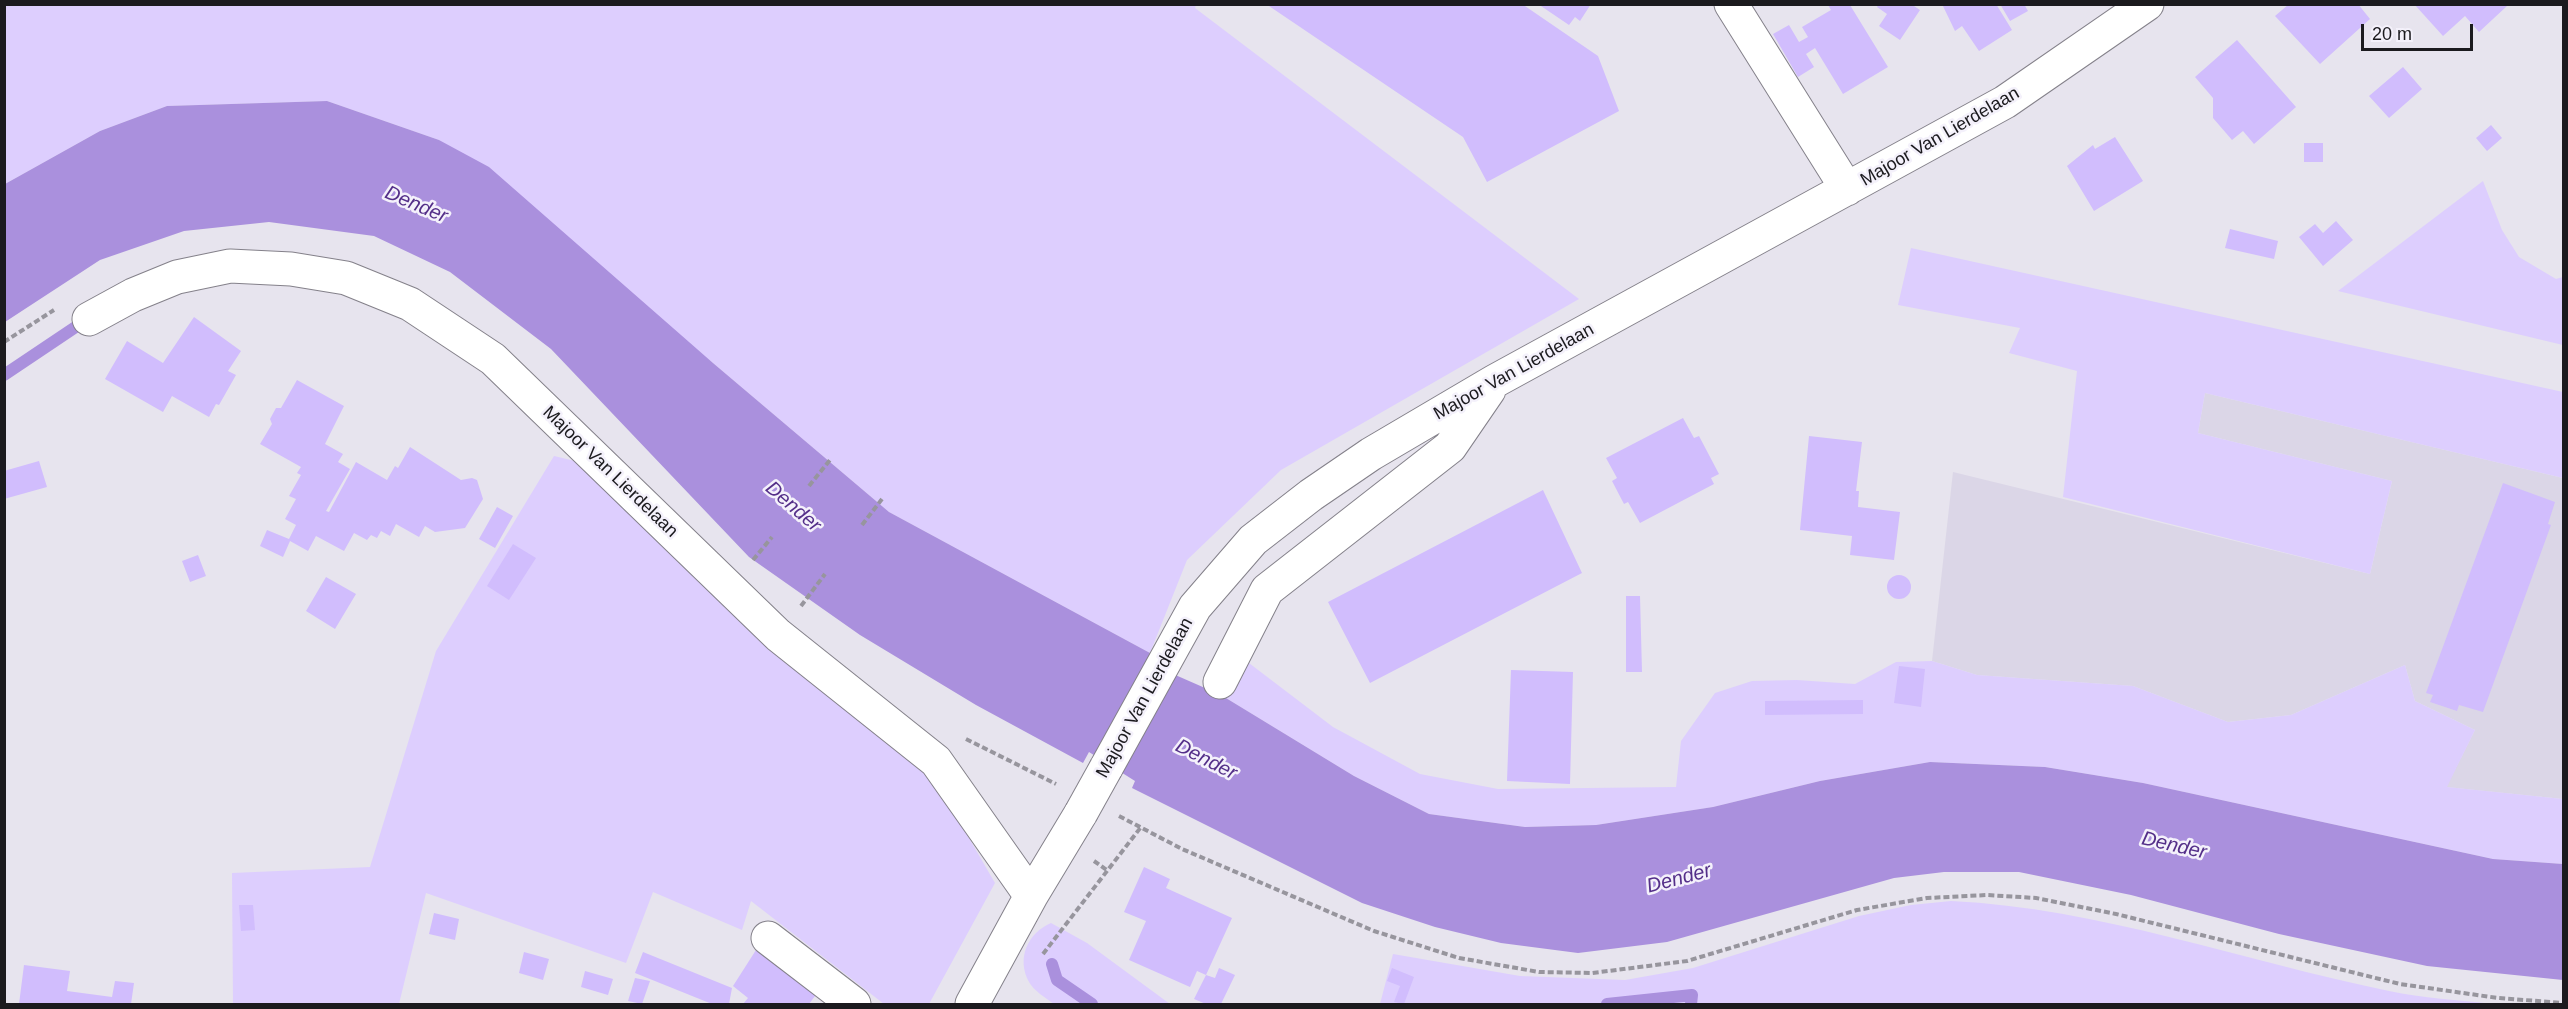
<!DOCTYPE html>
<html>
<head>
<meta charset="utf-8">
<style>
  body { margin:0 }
  #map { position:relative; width:2568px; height:1009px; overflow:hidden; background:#e7e4ee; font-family:Arial,sans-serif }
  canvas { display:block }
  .frame { position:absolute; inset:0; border:6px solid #1b1a1e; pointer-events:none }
  .scale { position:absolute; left:2361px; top:24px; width:112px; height:27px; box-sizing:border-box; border:3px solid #1b1a1e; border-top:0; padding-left:8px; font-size:18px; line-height:21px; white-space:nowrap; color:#1b1a1e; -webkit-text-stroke:4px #f4f1fb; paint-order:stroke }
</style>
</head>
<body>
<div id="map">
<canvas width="2568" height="1009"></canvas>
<div class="frame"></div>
<div class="scale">20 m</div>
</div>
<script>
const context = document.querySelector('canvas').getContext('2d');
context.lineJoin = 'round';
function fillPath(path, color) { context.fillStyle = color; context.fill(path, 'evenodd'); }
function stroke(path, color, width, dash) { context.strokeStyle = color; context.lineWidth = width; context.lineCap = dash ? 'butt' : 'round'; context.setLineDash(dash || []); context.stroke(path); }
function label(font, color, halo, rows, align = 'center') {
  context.font = font + ' Arial,sans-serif'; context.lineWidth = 5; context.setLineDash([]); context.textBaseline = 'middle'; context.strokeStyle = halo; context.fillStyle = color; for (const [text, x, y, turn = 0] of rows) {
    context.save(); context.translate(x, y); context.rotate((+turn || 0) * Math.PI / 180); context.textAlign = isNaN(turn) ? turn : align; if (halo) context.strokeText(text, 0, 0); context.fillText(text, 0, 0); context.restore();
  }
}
fillPath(new Path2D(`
  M 2205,393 L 2563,478 L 2563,799 L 2446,787 L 2475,730 L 2415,701 L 2405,665 L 2291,715 L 2228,722 L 2133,686 L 1977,675 L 1932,661 L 1953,472 L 2370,574 L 2392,481 L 2198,433 Z`), '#dbd6e7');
fillPath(new Path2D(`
  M 5,5 L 1196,5 L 1195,8 L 1579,299 L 1281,470 L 1187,560 L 1150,653 L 889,512 L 713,363 L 439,140 L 327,101 L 167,106 L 100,131 L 5,184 Z
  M 2483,181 L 2502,230 L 2519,257 L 2556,279 L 2563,277 L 2563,345 L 2338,291 Z
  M 1911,248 L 2563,392 L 2563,478 L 2205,393 L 2198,433 L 2392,481 L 2370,574 L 2063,497 L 2077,371 L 2009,353 L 2020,328 L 1898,305 Z
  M 554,456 L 579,462 L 899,742 L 944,795 L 995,883 L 929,1004 L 884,1004 L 751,901 L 742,930 L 653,892 L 626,963 L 426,893 L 399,1004 L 233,1004 L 232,873 L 370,867 L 436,651 Z
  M 1245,660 L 1333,727 L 1420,774 L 1498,789 L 1676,787 L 1681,741 L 1715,693 L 1752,681 L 1797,680 L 1855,684 L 1896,662 L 1932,661 L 1977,675 L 2133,686 L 2228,722 L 2291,715 L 2405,665 L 2415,701 L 2475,730 L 2447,787 L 2563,799 L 2563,864 L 2493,859 L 2143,783 L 2045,767 L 1930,762 L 1820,781 L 1713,807 L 1596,825 L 1525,827 L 1429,814 L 1354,776 L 1221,695 Z
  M 1951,901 C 2100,908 2243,961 2389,991 C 2423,998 2458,1000 2493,1004 L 1380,1004 L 1393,954 L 1520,976 L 1625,980 L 1693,968 L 1859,916 L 1911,905 Z
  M 1051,923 L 1087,943 L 1170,1004 L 1054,1004 C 1046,998 1034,991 1029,982 C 1016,958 1028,933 1051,923 Z`), '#ddcefe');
fillPath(new Path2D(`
  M 327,101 L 439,140 L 489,167 L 713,363 L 889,512 L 1150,653 L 1148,663 L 1221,695 L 1354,776 L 1429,814 L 1525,827 L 1596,825 L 1713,807 L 1820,781 L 1930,762 L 2045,767 L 2143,783 L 2493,859 L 2563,864 L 2563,980 L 2427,966 L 2279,934 L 2131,895 L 2019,872 L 1944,872 L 1894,878 L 1667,942 L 1578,953 L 1501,943 L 1435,927 L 1362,903 L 1132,788 L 1135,781 L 1089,752 L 1083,763 L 976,705 L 860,635 L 749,557 L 551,349 L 450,272 L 374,236 L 269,222 L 184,231 L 100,260 L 5,322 L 5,184 L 100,131 L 167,106 Z`), '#aa90dd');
stroke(new Path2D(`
  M 4,375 L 86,320
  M 1052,964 L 1057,980 L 1092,1004
  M 1607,1004 L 1692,995 L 1691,1004`), '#aa90dd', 12);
fillPath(new Path2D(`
  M 1266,4 L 1522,4 L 1598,56 L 1619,111 L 1487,182 L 1463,137 Z
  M 1538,4 L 1591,4 L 1580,21 L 1575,17 L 1569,25 Z
  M 1879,4 L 1911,4 L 1920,10 L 1900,40 L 1879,26 L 1887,14 L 1877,7 Z
  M 1942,4 L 1996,4 L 2012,30 L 1979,51 L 1962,26 L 1955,31 Z
  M 2000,4 L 2024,4 L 2028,11 L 2010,21 Z
  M 2289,4 L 2358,4 L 2370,19 L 2320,64 L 2275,16 Z
  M 2414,4 L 2506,4 L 2507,6 L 2479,32 L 2465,16 L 2443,36 Z
  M 1828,5 L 1850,5 L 1888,67 L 1843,94 L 1815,48 L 1806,54 L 1814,67 L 1798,77 L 1773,34 L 1789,25 L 1799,42 L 1808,37 L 1802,27 L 1831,10 Z
  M 2237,40 L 2296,107 L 2254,144 L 2243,131 L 2232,140 L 2213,118 L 2213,98 L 2195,77 Z
  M 2403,67 L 2422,89 L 2389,118 L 2369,96 Z
  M 2491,125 L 2502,138 L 2487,151 L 2476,138 Z
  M 2115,137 L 2143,181 L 2094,211 L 2067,166 L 2093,145 L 2095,149 Z
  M 2304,143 L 2323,143 L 2323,162 L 2304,162 Z
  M 2336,221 L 2353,240 L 2323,266 L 2299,237 L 2315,224 L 2323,233 Z
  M 2230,229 L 2278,241 L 2274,259 L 2225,248 Z
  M 194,317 L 241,351 L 228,371 L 236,375 L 219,405 L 216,404 L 209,417 L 172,396 L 163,412 L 105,379 L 127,341 L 163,363 Z
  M 297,380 L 344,406 L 325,444 L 343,454 L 338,462 L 350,469 L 326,511 L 329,512 L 356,462 L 387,480 L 395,466 L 398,468 L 410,447 L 461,480 L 472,478 L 477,480 L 483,499 L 465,528 L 435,532 L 425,526 L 419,537 L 396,524 L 390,536 L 381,531 L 377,538 L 371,535 L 367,540 L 354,533 L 344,551 L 316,536 L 308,551 L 290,541 L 283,557 L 260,546 L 267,530 L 289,539 L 296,525 L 285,519 L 296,499 L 289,496 L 301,475 L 297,473 L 301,467 L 260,444 L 272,424 L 270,419 L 276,408 L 281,408 Z
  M 1683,418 L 1694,438 L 1699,436 L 1719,474 L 1711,478 L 1714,484 L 1640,523 L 1628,502 L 1624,504 L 1612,481 L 1617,478 L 1606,458 Z
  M 1809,436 L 1862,442 L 1856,491 L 1859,491 L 1858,507 L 1900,512 L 1894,560 L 1850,555 L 1852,536 L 1800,530 Z
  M 39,461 L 47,487 L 4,499 L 4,471 Z
  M 2503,483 L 2555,502 L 2548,524 L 2551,525 L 2483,712 L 2459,705 L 2457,711 L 2430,702 L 2433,695 L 2426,693 Z
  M 1543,490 L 1582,573 L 1370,683 L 1328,602 Z
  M 497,507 L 513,516 L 495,548 L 479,539 Z
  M 513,544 L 536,558 L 509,600 L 487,586 Z
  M 198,555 L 206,576 L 190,582 L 182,561 Z
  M1887 587a12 12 0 1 1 24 0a12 12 0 1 1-24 0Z
  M 326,577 L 356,594 L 335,629 L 306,611 Z
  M 1626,596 L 1640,596 L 1642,672 L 1626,672 Z
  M 1899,666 L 1925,669 L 1921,707 L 1894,703 Z
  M 1511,670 L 1573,672 L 1570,784 L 1507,781 Z
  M 1863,700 L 1863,714 L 1765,715 L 1765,701 Z
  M 1144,867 L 1170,879 L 1166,888 L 1232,918 L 1206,975 L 1215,978 L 1219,968 L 1235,975 L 1221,1004 L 1206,1004 L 1194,999 L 1206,975 L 1197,971 L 1190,987 L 1129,960 L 1146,921 L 1124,912 Z
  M 239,905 L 253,905 L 255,930 L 241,931 Z
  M 434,913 L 459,919 L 455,940 L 429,934 Z
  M 756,950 L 818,992 L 809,1004 L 743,1004 L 748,998 L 733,986 Z
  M 524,952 L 549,959 L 543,980 L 519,973 Z
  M 643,952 L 732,988 L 729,1004 L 712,1004 L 635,973 Z
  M 24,965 L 70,971 L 67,991 L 112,997 L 115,981 L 134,983 L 131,1004 L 19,1004 Z
  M 1392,968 L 1414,977 L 1404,1004 L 1394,1002 L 1400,986 L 1387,981 Z
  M 585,971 L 613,979 L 608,995 L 581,987 Z
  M 635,978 L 650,981 L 642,1004 L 628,1001 Z`), '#d1bdfd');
const minor = new Path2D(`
  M 1731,4 L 1847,189
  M 89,319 L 133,295 L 177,277 L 230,266 L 291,269 L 346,278 L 410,304 L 493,359 L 778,635 L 936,761 L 1031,896
  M 1220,682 L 1267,590 L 1450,447 L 1489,390
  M 1106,768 L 1195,607 L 1253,540 L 1311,495 L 1371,454 L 1495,381 L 2005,102 L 2147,4
  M 768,938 L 854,1004
  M 972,1004 L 1031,896 L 1081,813`);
stroke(minor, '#84818a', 35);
stroke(new Path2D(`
  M 4,342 L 54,310
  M 809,486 L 830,460
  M 862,525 L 882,499
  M 753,560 L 772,537
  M 801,606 L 825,574
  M 966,739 L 1056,784
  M 1119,816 L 1182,849 L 1374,931 L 1459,958 L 1539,972 L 1592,973 L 1687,961 L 1857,910 L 1927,898 L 1987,895 L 2036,898 L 2116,914 L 2400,984 L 2498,998 L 2564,1003
  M 1094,861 L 1108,871
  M 1043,954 L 1141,827`), '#97959d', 4, [6, 3]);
stroke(minor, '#fff', 33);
const minorBridge = new Path2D(`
  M 1081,813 L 1106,768`);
stroke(minorBridge, '#84818a', 35, []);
stroke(minorBridge, '#fff', 33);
label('18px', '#1b1a1e', '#f4f1fb', [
  ["Majoor Van Lierdelaan",1940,137,-30],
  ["Majoor Van Lierdelaan",1514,372,-29],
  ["Majoor Van Lierdelaan",610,472,44],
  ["Majoor Van Lierdelaan",1145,698,-61]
]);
label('italic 20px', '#542f89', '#f4f1fb', [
  ["Dender",416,205,23],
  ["Dender",793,507,41],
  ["Dender",1206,760,27],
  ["Dender",2174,846,13],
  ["Dender",1679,879,-15]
]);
</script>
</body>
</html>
